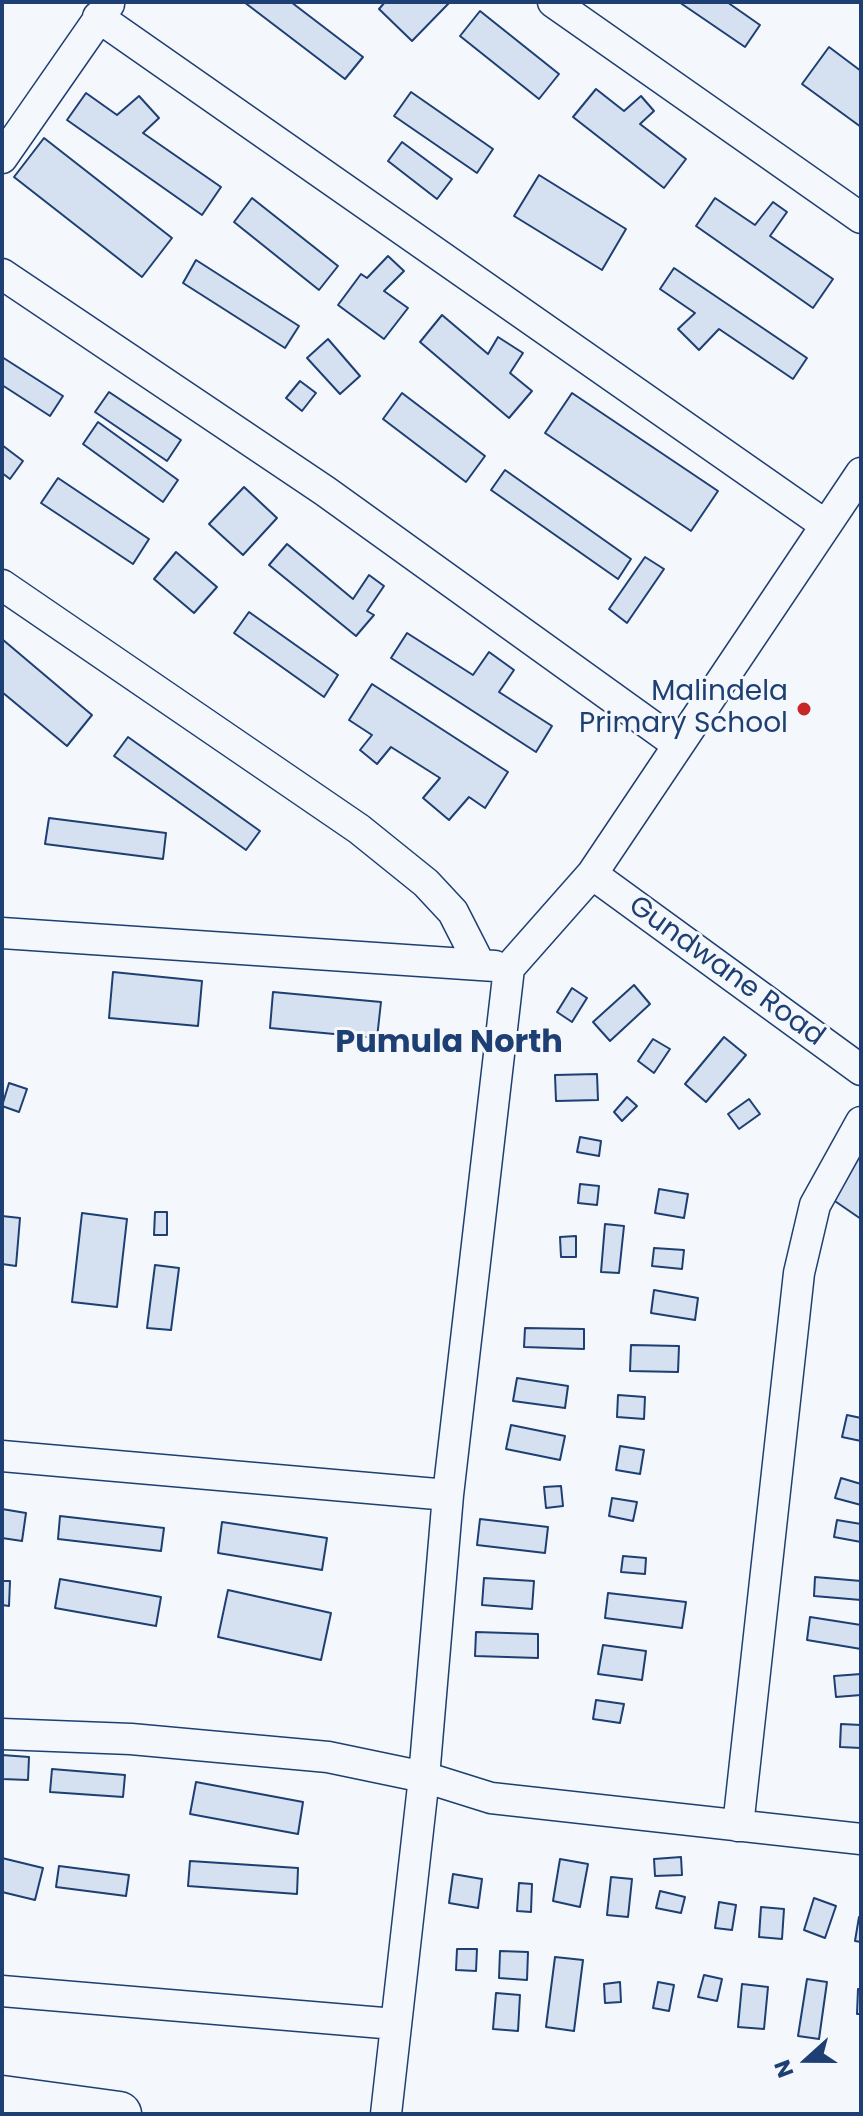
<!DOCTYPE html>
<html>
<head>
<meta charset="utf-8">
<style>
  body { margin:0 }
  #map { position:relative; width:863px; height:2116px; overflow:hidden; background:#f4f7fb; font-family:Poppins,sans-serif }
  canvas { display:block }
  .frame { position:absolute; inset:0; border:4px solid #1d3f73; pointer-events:none }
  .north { position:absolute; left:767px; top:2020px; width:80px; height:80px; -webkit-text-stroke:6px #f4f7fb; paint-order:stroke; rotate:249deg; font-size:22px; font-weight:700; line-height:32px; text-align:center; color:#1d3f73 }
  .north::after { content:''; display:block; margin:auto; width:28px; height:36px; background:#1d3f73; clip-path:polygon(50% 0,100% 100%,50% 72%,0 100%) }
</style>
</head>
<body>
<div id="map">
<canvas width="863" height="2116"></canvas>
<div class="frame"></div>
<div class="north">N</div>
</div>
<script>
const context = document.querySelector('canvas').getContext('2d');
context.lineJoin = 'round';
function fillPath(path, color) { context.fillStyle = color; context.fill(path, 'evenodd'); }
function stroke(path, color, width, dash) { context.strokeStyle = color; context.lineWidth = width; context.lineCap = dash ? 'butt' : 'round'; context.setLineDash(dash || []); context.stroke(path); }
function label(font, color, halo, rows, align = 'center') {
  context.font = font + ' Poppins,sans-serif'; context.lineWidth = 6; context.setLineDash([]); context.textBaseline = 'middle'; context.strokeStyle = halo; context.fillStyle = color; for (const [text, x, y, turn = 0] of rows) {
    context.save(); context.translate(x, y); context.rotate((+turn || 0) * Math.PI / 180); context.textAlign = isNaN(turn) ? turn : align; if (halo) context.strokeText(text, 0, 0); context.fillText(text, 0, 0); context.restore();
  }
}
const building = new Path2D(`
  M 244,2 L 291,2 L 363,57 L 345,79 Z
  M 385,2 L 450,2 L 412,41 L 379,9 Z
  M 679,2 L 727,2 L 760,25 L 745,47 Z
  M 480,11 L 559,74 L 539,99 L 460,36 Z
  M 829,47 L 861,71 L 861,127 L 802,84 Z
  M 596,89 L 624,111 L 641,96 L 654,111 L 640,124 L 686,159 L 664,188 L 573,117 Z
  M 411,92 L 493,149 L 477,173 L 394,116 Z
  M 86,93 L 117,115 L 139,96 L 159,118 L 143,133 L 221,187 L 202,215 L 67,120 Z
  M 44,138 L 172,238 L 142,277 L 14,177 Z
  M 402,142 L 452,179 L 437,199 L 388,161 Z
  M 539,175 L 626,229 L 602,270 L 514,216 Z
  M 252,198 L 338,266 L 319,290 L 234,222 Z
  M 715,198 L 755,225 L 773,202 L 787,212 L 770,236 L 833,279 L 813,308 L 696,226 Z
  M 388,256 L 404,271 L 384,291 L 408,308 L 384,339 L 338,305 L 361,274 L 367,278 Z
  M 196,260 L 299,326 L 285,348 L 183,283 Z
  M 674,268 L 807,358 L 793,379 L 719,329 L 699,350 L 678,329 L 695,313 L 660,289 Z
  M 442,315 L 488,354 L 498,337 L 523,353 L 510,373 L 532,391 L 509,418 L 420,342 Z
  M 328,339 L 360,376 L 340,394 L 307,358 Z
  M 2,357 L 63,396 L 50,416 L 2,385 Z
  M 300,381 L 316,393 L 302,411 L 286,398 Z
  M 109,392 L 181,440 L 167,461 L 95,412 Z
  M 402,393 L 485,456 L 466,482 L 383,419 Z
  M 572,393 L 718,491 L 691,531 L 545,433 Z
  M 98,422 L 178,480 L 163,502 L 83,444 Z
  M 2,445 L 23,461 L 10,479 L 2,473 Z
  M 505,470 L 631,559 L 618,579 L 491,490 Z
  M 58,478 L 149,539 L 133,564 L 41,503 Z
  M 244,487 L 277,518 L 243,555 L 209,524 Z
  M 287,544 L 353,599 L 369,575 L 384,586 L 367,611 L 374,615 L 356,636 L 269,565 Z
  M 176,552 L 217,587 L 194,613 L 154,579 Z
  M 645,557 L 664,569 L 627,623 L 609,609 Z
  M 249,612 L 338,675 L 324,697 L 234,633 Z
  M 407,633 L 473,675 L 489,652 L 514,670 L 499,692 L 552,726 L 536,752 L 391,658 Z
  M 2,639 L 92,715 L 67,746 L 2,692 Z
  M 372,684 L 508,772 L 485,808 L 469,797 L 449,820 L 423,798 L 440,778 L 391,747 L 377,764 L 360,750 L 372,735 L 349,720 Z
  M 128,737 L 260,831 L 246,850 L 114,756 Z
  M 49,818 L 166,833 L 163,859 L 45,844 Z
  M 113,972 L 202,981 L 198,1026 L 109,1018 Z
  M 634,985 L 650,1004 L 610,1041 L 593,1022 Z
  M 572,988 L 587,998 L 572,1022 L 557,1012 Z
  M 273,992 L 381,1002 L 377,1038 L 270,1028 Z
  M 724,1037 L 746,1055 L 706,1102 L 685,1084 Z
  M 653,1039 L 670,1049 L 654,1073 L 638,1061 Z
  M 597,1074 L 598,1100 L 556,1101 L 555,1075 Z
  M 9,1083 L 27,1089 L 19,1112 L 2,1106 Z
  M 627,1097 L 637,1106 L 622,1121 L 614,1112 Z
  M 749,1099 L 760,1114 L 739,1129 L 728,1114 Z
  M 580,1137 L 601,1141 L 599,1156 L 577,1152 Z
  M 861,1145 L 861,1219 L 826,1195 Z
  M 580,1184 L 599,1186 L 597,1205 L 578,1203 Z
  M 659,1189 L 688,1194 L 684,1218 L 655,1213 Z
  M 155,1212 L 167,1212 L 167,1235 L 154,1235 Z
  M 82,1213 L 127,1219 L 117,1307 L 72,1302 Z
  M 2,1216 L 20,1218 L 16,1266 L 2,1264 Z
  M 605,1224 L 624,1226 L 619,1273 L 601,1272 Z
  M 576,1236 L 576,1257 L 561,1257 L 560,1237 Z
  M 654,1248 L 684,1250 L 682,1269 L 652,1266 Z
  M 155,1265 L 179,1268 L 171,1330 L 147,1328 Z
  M 654,1290 L 698,1298 L 695,1320 L 651,1313 Z
  M 525,1328 L 584,1329 L 584,1349 L 524,1347 Z
  M 631,1345 L 679,1346 L 678,1372 L 630,1371 Z
  M 517,1378 L 568,1386 L 565,1408 L 513,1401 Z
  M 618,1395 L 645,1397 L 644,1419 L 617,1417 Z
  M 847,1415 L 861,1418 L 861,1441 L 842,1437 Z
  M 511,1425 L 565,1436 L 560,1460 L 506,1449 Z
  M 620,1446 L 644,1450 L 640,1474 L 616,1470 Z
  M 841,1478 L 861,1484 L 861,1505 L 835,1498 Z
  M 561,1486 L 563,1506 L 546,1508 L 544,1487 Z
  M 612,1498 L 637,1502 L 633,1521 L 609,1516 Z
  M 2,1509 L 26,1513 L 22,1541 L 2,1538 Z
  M 60,1516 L 164,1528 L 161,1551 L 58,1539 Z
  M 480,1519 L 548,1527 L 545,1553 L 477,1545 Z
  M 837,1520 L 861,1524 L 861,1542 L 834,1537 Z
  M 222,1522 L 327,1538 L 322,1570 L 218,1553 Z
  M 623,1556 L 646,1558 L 645,1574 L 621,1572 Z
  M 815,1577 L 861,1581 L 861,1600 L 814,1596 Z
  M 484,1578 L 534,1581 L 532,1609 L 482,1605 Z
  M 60,1579 L 161,1597 L 156,1626 L 55,1608 Z
  M 2,1581 L 10,1581 L 9,1606 L 2,1605 Z
  M 228,1590 L 331,1613 L 321,1660 L 218,1637 Z
  M 608,1593 L 686,1602 L 682,1628 L 605,1618 Z
  M 810,1617 L 861,1625 L 861,1649 L 807,1640 Z
  M 476,1632 L 538,1634 L 538,1658 L 475,1656 Z
  M 603,1645 L 646,1651 L 642,1680 L 598,1674 Z
  M 861,1674 L 861,1695 L 836,1697 L 834,1676 Z
  M 596,1700 L 624,1704 L 620,1723 L 593,1719 Z
  M 841,1724 L 861,1725 L 861,1748 L 840,1747 Z
  M 2,1755 L 29,1757 L 28,1780 L 2,1779 Z
  M 52,1769 L 125,1775 L 123,1797 L 50,1792 Z
  M 196,1782 L 303,1802 L 298,1834 L 190,1814 Z
  M 681,1857 L 682,1875 L 655,1876 L 654,1859 Z
  M 2,1858 L 43,1868 L 35,1900 L 2,1892 Z
  M 560,1859 L 588,1864 L 580,1907 L 553,1901 Z
  M 190,1861 L 298,1868 L 297,1894 L 188,1886 Z
  M 59,1866 L 129,1875 L 126,1896 L 56,1887 Z
  M 453,1874 L 482,1879 L 478,1908 L 449,1903 Z
  M 611,1877 L 632,1879 L 628,1917 L 607,1915 Z
  M 519,1883 L 532,1884 L 531,1912 L 517,1911 Z
  M 660,1891 L 685,1897 L 681,1913 L 656,1908 Z
  M 814,1898 L 836,1906 L 825,1938 L 804,1930 Z
  M 719,1902 L 736,1905 L 732,1930 L 715,1928 Z
  M 761,1907 L 784,1909 L 782,1939 L 759,1937 Z
  M 859,1917 L 861,1917 L 861,1942 L 855,1941 Z
  M 457,1949 L 477,1949 L 476,1971 L 456,1970 Z
  M 500,1951 L 528,1952 L 527,1980 L 499,1978 Z
  M 555,1957 L 583,1960 L 574,2031 L 546,2027 Z
  M 704,1975 L 722,1979 L 717,2001 L 698,1997 Z
  M 807,1979 L 827,1982 L 819,2039 L 798,2036 Z
  M 620,1982 L 621,2002 L 605,2003 L 604,1984 Z
  M 658,1982 L 674,1985 L 669,2011 L 653,2008 Z
  M 742,1984 L 768,1987 L 764,2029 L 738,2027 Z
  M 858,1989 L 861,1989 L 861,2014 L 857,2014 Z
  M 496,1993 L 520,1995 L 518,2031 L 493,2029 Z`);
fillPath(building, '#d5e0f0');
stroke(building, '#1d3f73', 2);
const street = new Path2D(`
  M 553,2 L 861,218
  M 98,17 L 824,524
  M 2,158 L 109,4
  M 2,274 L 325,491 L 677,744
  M 2,585 L 359,829 L 426,883 L 453,912 L 479,963
  M 592,874 L 861,1070
  M 2,933 L 495,966
  M 2,1456 L 448,1495
  M 2,1734 L 131,1739 L 328,1757 L 424,1777 L 491,1798 L 861,1839
  M 738,1826 L 799,1273 L 815,1205 L 861,1122
  M 2,1991 L 395,2024
  M 386,2114 L 424,1777 L 448,1495 L 509,968 L 592,874 L 861,473`);
const secondary = new Path2D(`
  M 2,2098 L 119,2114`);
stroke(street, '#1d3f73', 33);
stroke(secondary, '#1d3f73', 47);
stroke(street, '#f4f7fb', 30);
stroke(secondary, '#f4f7fb', 44);
for (const [x, y, r, color] of [
  [804,709,8,"#c62828"]
]) { const dot = new Path2D(); dot.arc(x, y, r, 0, 2 * Math.PI); context.fillStyle = color; context.fill(dot); stroke(dot, '#f4f7fb', 3); }
label('28px', '#1d3f73', '#f4f7fb', [
  ["Malindela",788,693],
  ["Primary School",788,725]
], 'right');
label('28px', '#1d3f73', '#f4f7fb', [
  ["Gundwane Road",726,972,36]
]);
label('bold 32px', '#1d3f73', '#f4f7fb', [
  ["Pumula North",449,1044]
]);
</script>
</body>
</html>
